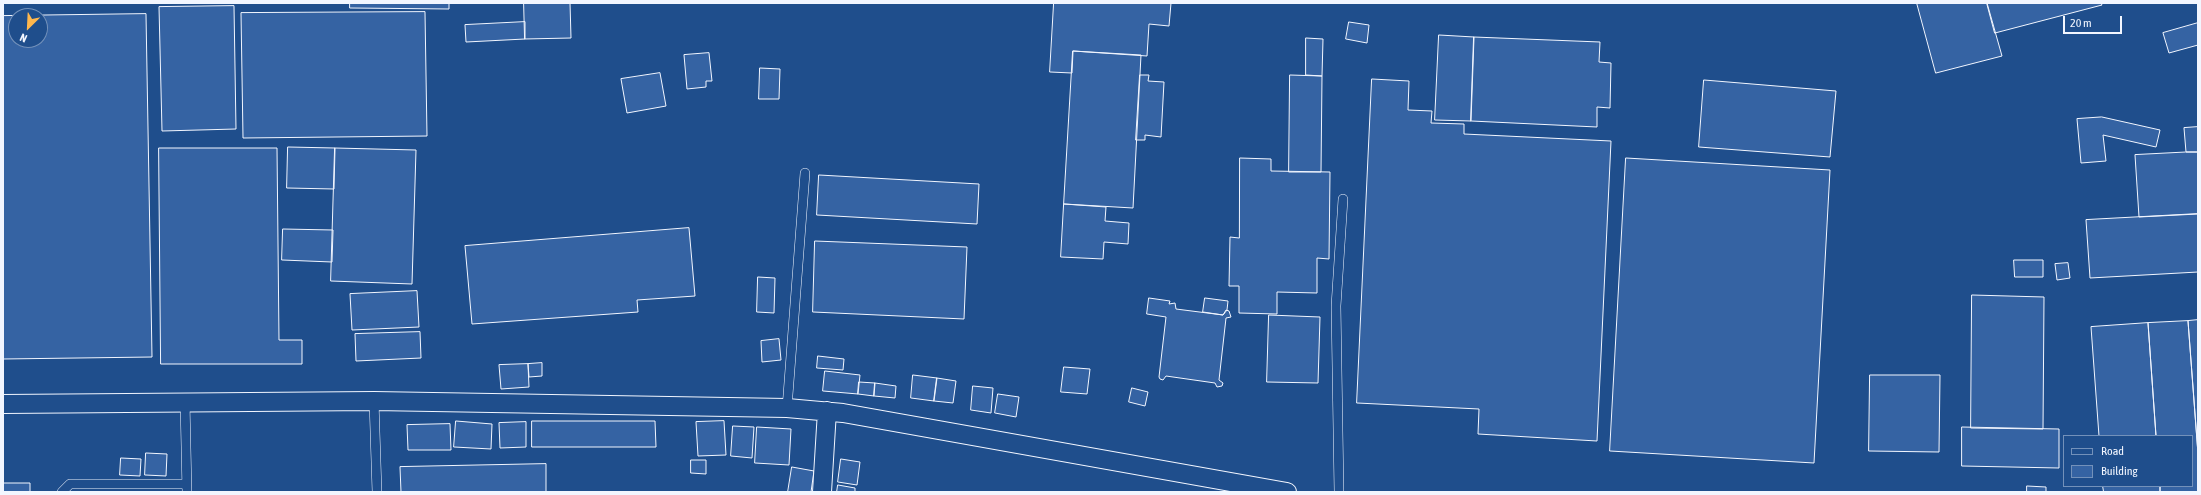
<!DOCTYPE html>
<html>
<head>
<meta charset="utf-8">
<style>
  body { margin:0 }
  #map { position:relative; width:2201px; height:495px; overflow:hidden; background:#1f4e8c; font-family:"Asap Condensed",sans-serif }
  canvas { display:block }
  .frame { position:absolute; inset:0; border:4px solid #f2f6ff; pointer-events:none }
  .legend { position:absolute; left:2063px; top:435px; width:130px; height:52px; box-sizing:border-box; background:#1f4e8c; border:1px solid #7391ba; margin:0; padding:5px 7px; list-style:none; font-size:12px; color:#f2f6ff }
  .legend li { display:flex; align-items:center; gap:8px; height:20px }
  .legend b { width:20px; border:1px solid #7391ba }
  .north { position:absolute; left:8px; top:8px; width:40px; height:40px; box-sizing:border-box; background:#1f4e8c; border:1px solid #7391ba; border-radius:50%; rotate:204deg; font-size:11px; font-weight:700; line-height:16px; text-align:center; color:#f2f6ff }
  .north::after { content:''; display:block; margin:auto; width:14px; height:18px; background:#ffb74d; clip-path:polygon(50% 0,100% 100%,50% 72%,0 100%) }
  .scale { position:absolute; left:2063px; top:16px; width:59px; height:18px; box-sizing:border-box; border:2px solid #f2f6ff; border-top:0; padding-left:5px; font-size:12px; line-height:14px; white-space:nowrap; color:#f2f6ff; -webkit-text-stroke:3px #1f4e8c; paint-order:stroke }
</style>
</head>
<body>
<div id="map">
<canvas width="2201" height="495"></canvas>
<div class="frame"></div>
<ul class="legend">
<li><b style="height:5px;background:#1f4e8c"></b>Road</li>
<li><b style="height:11px;background:#3563a3"></b>Building</li>
</ul>
<div class="north">N</div>
<div class="scale">20 m</div>
</div>
<script>
const context = document.querySelector('canvas').getContext('2d');
context.lineJoin = 'round';
function fillPath(path, color) { context.fillStyle = color; context.fill(path, 'evenodd'); }
function stroke(path, color, width, dash) { context.strokeStyle = color; context.lineWidth = width; context.lineCap = dash ? 'butt' : 'round'; context.setLineDash(dash || []); context.stroke(path); }
const building = new Path2D(`
  M 350,3 L 449,3 L 449,9 L 350,8 Z
  M 524,3 L 570,3 L 571,38 L 525,39 Z
  M 1054,3 L 1171,3 L 1169,26 L 1149,24 L 1147,56 L 1073,51 L 1072,73 L 1050,72 Z
  M 1917,3 L 1987,3 L 2002,56 L 1936,73 Z
  M 1987,3 L 2101,3 L 2102,5 L 1995,33 Z
  M 234,6 L 236,129 L 162,131 L 159,7 Z
  M 425,12 L 427,136 L 243,138 L 241,13 Z
  M 146,14 L 152,357 L 3,359 L 3,16 ZM 16,16 L 40,16 L 40,40 L 16,40 Z
  M 525,22 L 525,39 L 466,42 L 465,25 Z
  M 1349,22 L 1369,25 L 1367,43 L 1346,39 Z
  M 2198,23 L 2198,45 L 2169,53 L 2163,33 Z
  M 1439,35 L 1474,37 L 1471,121 L 1435,120 Z
  M 1474,37 L 1600,42 L 1599,62 L 1611,63 L 1610,108 L 1597,107 L 1597,127 L 1471,121 Z
  M 1306,38 L 1323,39 L 1322,76 L 1306,75 Z
  M 1073,51 L 1141,55 L 1133,208 L 1064,204 Z
  M 709,53 L 712,81 L 706,81 L 706,87 L 687,89 L 684,55 Z
  M 760,68 L 780,69 L 779,99 L 759,99 Z
  M 660,73 L 666,106 L 627,113 L 621,79 Z
  M 1140,75 L 1149,75 L 1148,81 L 1164,82 L 1161,137 L 1145,135 L 1145,140 L 1136,140 Z
  M 1290,75 L 1322,76 L 1321,172 L 1289,172 Z
  M 1372,79 L 1409,81 L 1408,110 L 1432,111 L 1431,123 L 1464,124 L 1464,134 L 1611,141 L 1597,441 L 1478,434 L 1479,409 L 1357,403 Z
  M 1704,80 L 1836,91 L 1830,157 L 1699,147 Z
  M 2102,117 L 2160,130 L 2156,147 L 2103,135 L 2106,161 L 2081,163 L 2077,119 Z
  M 2198,127 L 2198,152 L 2186,152 L 2184,128 Z
  M 288,147 L 335,148 L 334,189 L 287,188 Z
  M 159,148 L 277,148 L 279,340 L 302,340 L 302,364 L 161,364 Z
  M 335,148 L 416,150 L 412,284 L 331,281 Z
  M 2186,152 L 2198,152 L 2198,214 L 2139,217 L 2135,155 Z
  M 1240,158 L 1271,159 L 1271,171 L 1330,172 L 1329,259 L 1317,258 L 1317,293 L 1277,292 L 1277,314 L 1239,313 L 1239,286 L 1229,286 L 1230,237 L 1239,238 Z
  M 1626,158 L 1830,170 L 1814,463 L 1610,451 Z
  M 819,175 L 979,184 L 977,224 L 817,215 Z
  M 1064,204 L 1106,207 L 1105,221 L 1129,223 L 1128,244 L 1104,242 L 1103,259 L 1061,257 Z
  M 2198,214 L 2198,272 L 2090,278 L 2086,220 Z
  M 689,228 L 695,296 L 637,300 L 638,312 L 472,324 L 465,246 Z
  M 283,229 L 333,230 L 332,262 L 282,260 Z
  M 815,241 L 967,247 L 964,319 L 813,312 Z
  M 2014,260 L 2043,260 L 2043,277 L 2015,277 Z
  M 2068,263 L 2070,278 L 2057,280 L 2055,264 Z
  M 758,277 L 775,278 L 774,313 L 757,312 Z
  M 417,291 L 419,327 L 352,330 L 350,294 Z
  M 1972,295 L 2044,297 L 2043,429 L 1971,428 Z
  M 1149,298 L 1170,301 L 1169,304 L 1175,303 L 1176,309 L 1223,315 L 1226,310 L 1229,311 L 1231,317 L 1226,318 L 1219,380 L 1223,383 L 1222,386 L 1217,387 L 1215,383 L 1166,376 L 1163,380 L 1160,379 L 1159,377 L 1166,317 L 1147,314 Z
  M 1205,298 L 1228,301 L 1227,310 L 1223,315 L 1203,312 Z
  M 1269,315 L 1320,317 L 1318,383 L 1267,382 Z
  M 2198,320 L 2198,454 L 2188,321 Z
  M 2188,321 L 2198,454 L 2198,492 L 2160,492 L 2160,486 L 2192,486 L 2192,436 L 2156,436 L 2148,323 Z
  M 2148,323 L 2156,436 L 2099,436 L 2091,327 Z
  M 420,332 L 421,358 L 356,361 L 355,334 Z
  M 779,339 L 781,360 L 762,362 L 761,341 Z
  M 818,356 L 844,359 L 843,370 L 817,368 Z
  M 542,363 L 542,376 L 529,377 L 528,364 Z
  M 528,364 L 529,387 L 501,389 L 499,365 Z
  M 1064,367 L 1090,369 L 1087,394 L 1061,392 Z
  M 825,371 L 860,375 L 858,394 L 823,391 Z
  M 913,375 L 937,378 L 934,401 L 911,398 Z
  M 1870,375 L 1940,375 L 1939,452 L 1869,451 Z
  M 937,378 L 956,381 L 953,403 L 934,401 Z
  M 859,382 L 875,383 L 874,396 L 858,394 Z
  M 875,383 L 896,386 L 895,398 L 874,396 Z
  M 973,386 L 993,388 L 991,413 L 971,410 Z
  M 1132,388 L 1148,392 L 1145,406 L 1129,402 Z
  M 998,394 L 1019,397 L 1016,417 L 995,413 Z
  M 456,421 L 492,424 L 491,449 L 454,447 Z
  M 532,421 L 655,421 L 656,447 L 532,447 Z
  M 724,421 L 726,455 L 698,456 L 696,422 Z
  M 526,422 L 526,447 L 500,448 L 499,423 Z
  M 450,424 L 451,450 L 408,450 L 407,425 Z
  M 733,426 L 754,427 L 752,458 L 731,456 Z
  M 757,427 L 791,429 L 789,465 L 755,463 Z
  M 1962,427 L 2059,429 L 2059,468 L 1962,466 Z
  M 146,453 L 167,454 L 166,476 L 145,475 Z
  M 121,458 L 141,459 L 140,476 L 120,475 Z
  M 841,459 L 860,462 L 857,485 L 838,482 Z
  M 691,460 L 706,460 L 706,474 L 691,473 Z
  M 546,464 L 546,492 L 401,492 L 400,467 Z
  M 792,467 L 814,471 L 811,492 L 788,492 Z
  M 3,483 L 30,483 L 30,492 L 3,492 Z
  M 838,485 L 855,488 L 855,492 L 837,492 Z
  M 2027,486 L 2046,487 L 2046,492 L 2027,492 Z
  M 2103,486 L 2160,486 L 2160,492 L 2104,492 Z`);
fillPath(building, '#3563a3');
stroke(building, '#f2f6ff', 1);
const lane = new Path2D(`
  M 374,401 L 377,492
  M 185,402 L 187,492
  M 787,408 L 805,173
  M 62,492 L 70,484 L 186,484
  M 1339,492 L 1336,306 L 1343,199`);
const street = new Path2D(`
  M 3,404 L 374,401 L 787,408 L 843,413 L 1287,492
  M 822,492 L 827,411`);
stroke(lane, '#f2f6ff', 10);
stroke(street, '#f2f6ff', 20);
stroke(lane, '#1f4e8c', 9);
stroke(street, '#1f4e8c', 18);
</script>
</body>
</html>
